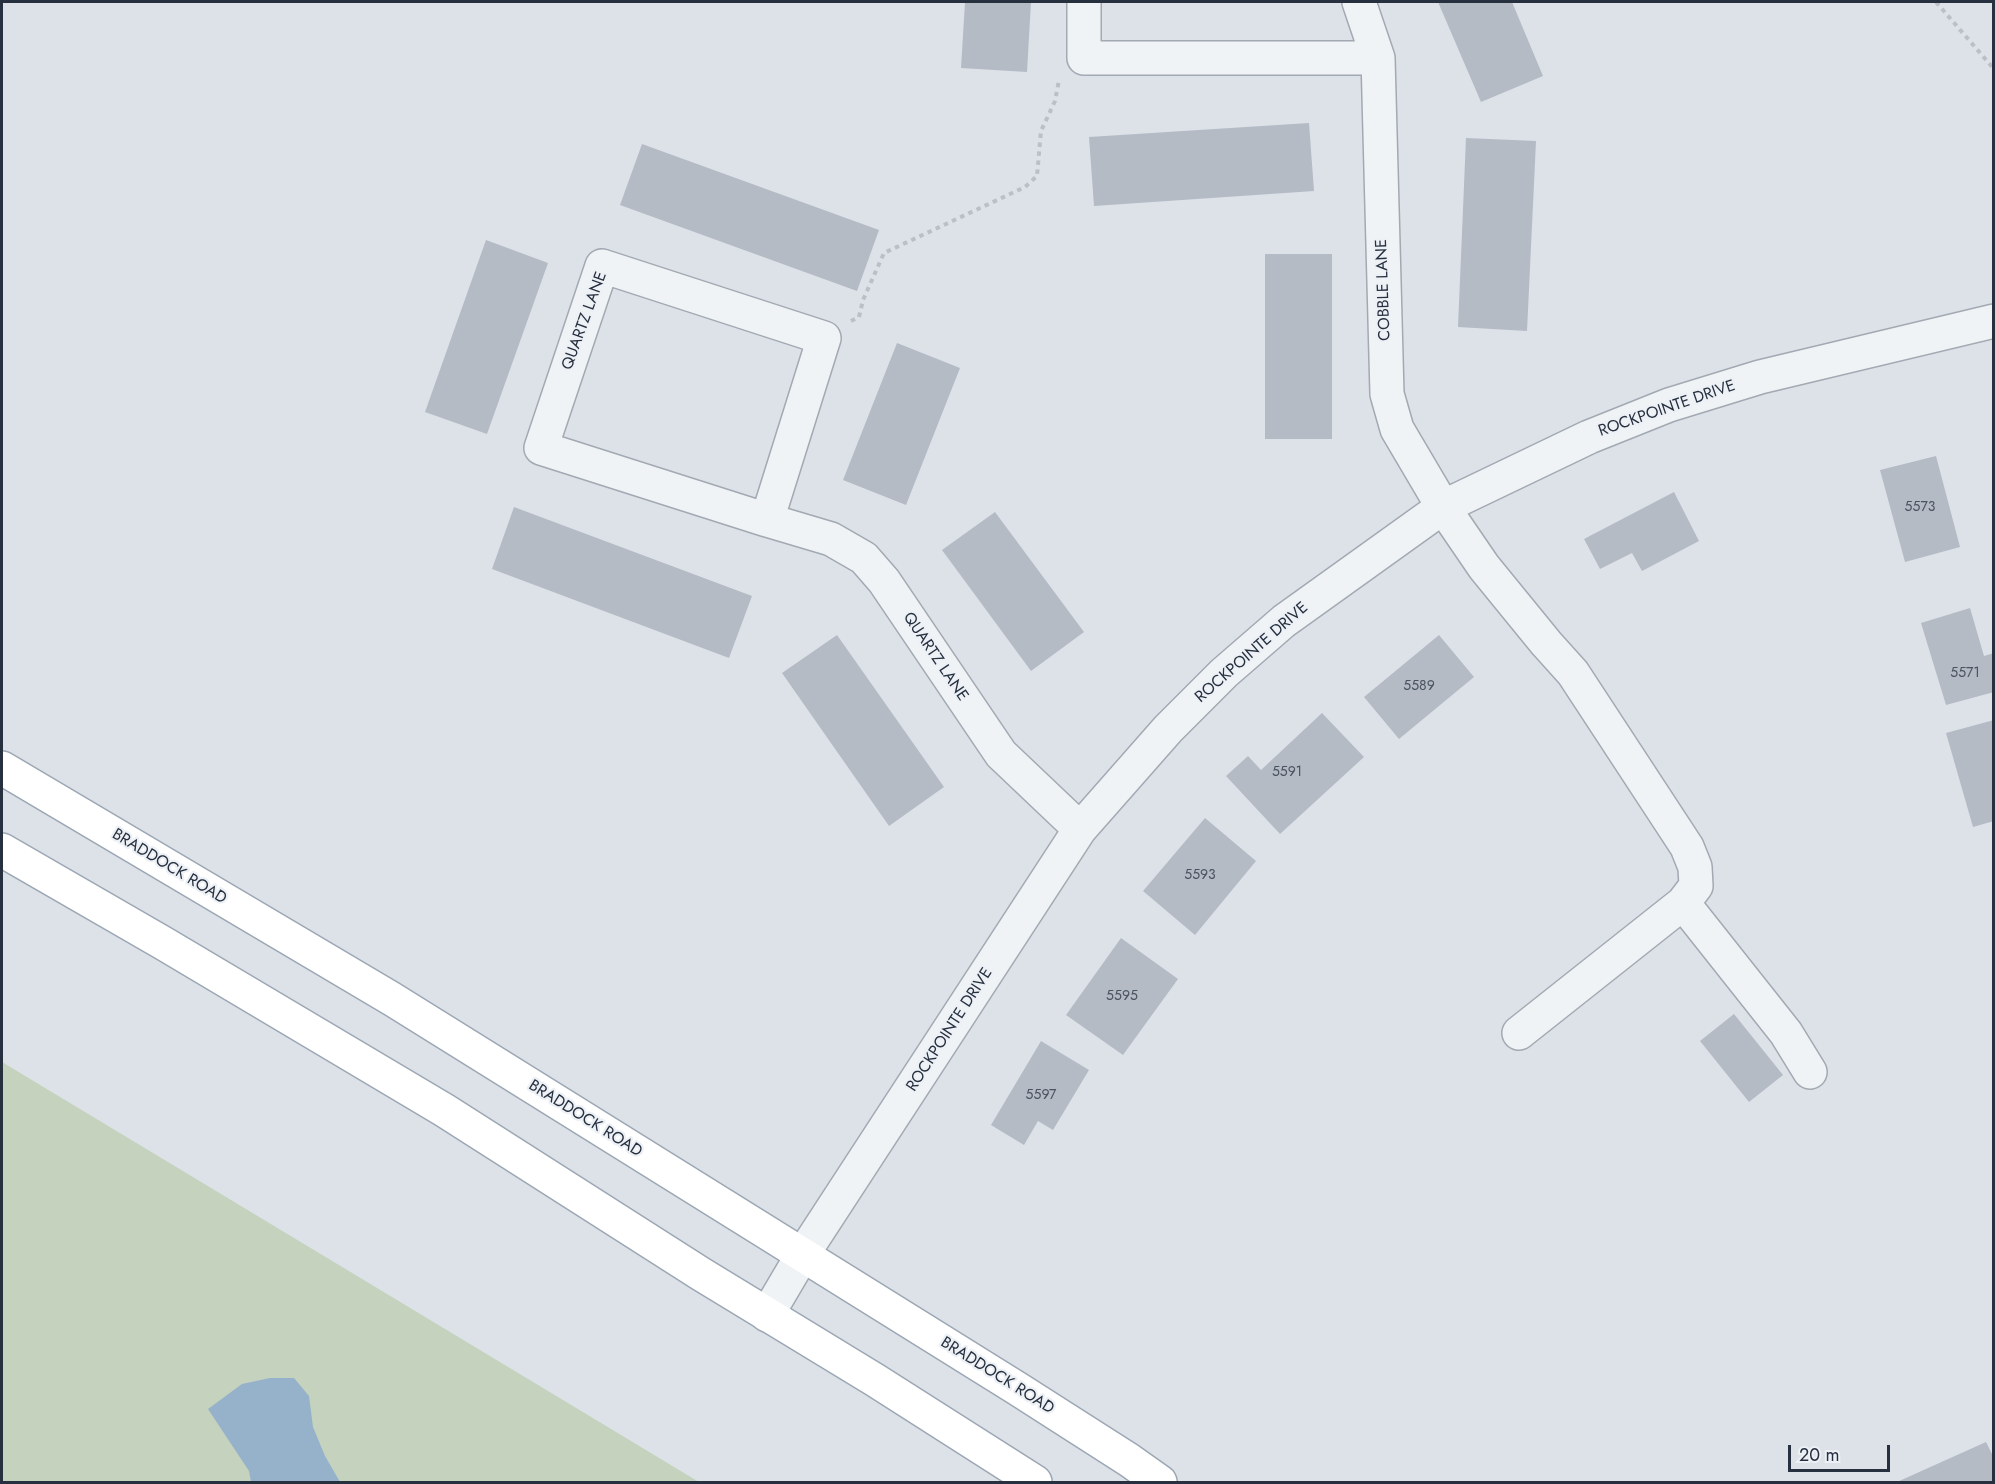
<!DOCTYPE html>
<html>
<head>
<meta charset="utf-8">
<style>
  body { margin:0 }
  #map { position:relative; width:1995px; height:1484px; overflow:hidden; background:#dde2e8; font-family:Jost,sans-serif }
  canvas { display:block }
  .frame { position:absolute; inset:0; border:3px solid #26303f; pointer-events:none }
  .scale { position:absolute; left:1788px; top:1445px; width:102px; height:27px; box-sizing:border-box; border:3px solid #26303f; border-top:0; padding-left:8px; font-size:18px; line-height:21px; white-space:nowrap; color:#26303f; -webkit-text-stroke:4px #edf1f6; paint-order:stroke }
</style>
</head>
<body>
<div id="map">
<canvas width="1995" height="1484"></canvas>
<div class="frame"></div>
<div class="scale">20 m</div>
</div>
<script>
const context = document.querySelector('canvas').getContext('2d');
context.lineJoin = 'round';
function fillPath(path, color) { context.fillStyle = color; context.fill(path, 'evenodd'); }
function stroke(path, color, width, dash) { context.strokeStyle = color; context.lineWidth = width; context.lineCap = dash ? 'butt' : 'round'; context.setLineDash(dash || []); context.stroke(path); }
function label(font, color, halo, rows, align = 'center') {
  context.font = font + ' Jost,sans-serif'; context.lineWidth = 4.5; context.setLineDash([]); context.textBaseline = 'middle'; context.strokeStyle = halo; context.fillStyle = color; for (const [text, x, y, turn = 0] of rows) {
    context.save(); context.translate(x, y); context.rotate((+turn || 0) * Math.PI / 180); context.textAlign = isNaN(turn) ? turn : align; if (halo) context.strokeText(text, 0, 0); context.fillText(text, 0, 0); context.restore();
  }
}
fillPath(new Path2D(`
  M 2,1062 L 699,1482 L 2,1482 Z`), '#c4d2be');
fillPath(new Path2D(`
  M 270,1378 L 294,1378 L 309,1396 L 313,1427 L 325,1456 L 340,1482 L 251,1482 L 249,1471 L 208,1409 L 242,1384 Z`), '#96b2ca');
fillPath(new Path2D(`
  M 965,2 L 1031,2 L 1027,72 L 961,68 Z
  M 1438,2 L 1512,2 L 1543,76 L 1481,102 Z
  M 1309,123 L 1314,191 L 1094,206 L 1089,137 Z
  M 1466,138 L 1536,141 L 1527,331 L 1458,327 Z
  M 642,144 L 879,230 L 857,291 L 620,205 Z
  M 486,240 L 548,263 L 487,434 L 425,412 Z
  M 1265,254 L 1332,254 L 1332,439 L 1265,439 Z
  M 897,343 L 960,368 L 906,505 L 843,480 Z
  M 1936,456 L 1960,547 L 1905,562 L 1880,470 Z
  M 1674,492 L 1699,541 L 1642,571 L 1632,553 L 1600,569 L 1584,539 Z
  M 514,507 L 752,596 L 729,658 L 492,569 Z
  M 995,512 L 1084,632 L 1031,671 L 942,550 Z
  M 1970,608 L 1984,656 L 1994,653 L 1994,692 L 1946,705 L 1921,623 Z
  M 837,635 L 944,787 L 889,826 L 782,673 Z
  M 1439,635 L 1474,677 L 1399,739 L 1364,697 Z
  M 1322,713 L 1364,757 L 1280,834 L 1226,776 L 1248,756 L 1261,770 Z
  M 1994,720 L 1994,821 L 1973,827 L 1946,733 Z
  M 1205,818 L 1256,861 L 1195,935 L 1143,891 Z
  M 1121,938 L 1178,979 L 1123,1055 L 1066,1015 Z
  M 1734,1014 L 1783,1075 L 1749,1102 L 1700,1041 Z
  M 1041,1041 L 1089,1070 L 1053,1130 L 1038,1121 L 1024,1145 L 991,1125 Z
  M 1986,1442 L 1994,1458 L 1994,1482 L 1897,1482 Z`), '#b4bbc5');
const minor = new Path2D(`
  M 1084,2 L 1084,58 L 1378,58 L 1359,2
  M 1378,58 L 1387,394 L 1397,429 L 1443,507 L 1484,567 L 1546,643 L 1573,673 L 1687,847 L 1695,867 L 1696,886 L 1683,903 L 1519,1033
  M 602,266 L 824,338 L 767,520 L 541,448 Z
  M 767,520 L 831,539 L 864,558 L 884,581 L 1001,754 L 1080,829
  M 1683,903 L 1786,1033 L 1810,1072
  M 767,1315 L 803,1254 L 1080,829 L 1168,729 L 1224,673 L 1284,621 L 1443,507 L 1589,437 L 1669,405 L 1760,377 L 1994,321`);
const major = new Path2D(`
  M 2,768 L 392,999 L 1018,1389 L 1129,1460 L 1160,1482
  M 2,850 L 163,943 L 444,1110 L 701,1274 L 875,1380 L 1035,1482`);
stroke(minor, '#a2a9b2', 36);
stroke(major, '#9ca7b4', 36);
stroke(new Path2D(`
  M 1936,2 L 1994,69
  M 851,321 L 859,317 L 863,300 L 884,253 L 1025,187 L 1037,176 L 1041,131 L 1055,101 L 1059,80`), '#bbc0c6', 4, [4.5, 4.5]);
stroke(minor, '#f0f3f6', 33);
stroke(major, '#fff', 33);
label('14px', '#4a5360', null, [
  ["5573",1920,508],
  ["5571",1965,674],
  ["5589",1419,687],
  ["5591",1287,773],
  ["5593",1200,876],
  ["5595",1122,997],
  ["5597",1041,1096]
]);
label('16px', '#26303f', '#edf1f6', [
  ["COBBLE LANE",1384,290,-92],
  ["QUARTZ LANE",585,321,-70],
  ["ROCKPOINTE DRIVE",1667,409,-19],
  ["ROCKPOINTE DRIVE",1252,653,-41],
  ["QUARTZ LANE",935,657,56],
  ["BRADDOCK ROAD",169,867,31],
  ["ROCKPOINTE DRIVE",950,1030,-57],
  ["BRADDOCK ROAD",585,1119,32],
  ["BRADDOCK ROAD",997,1376,32]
]);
</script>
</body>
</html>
